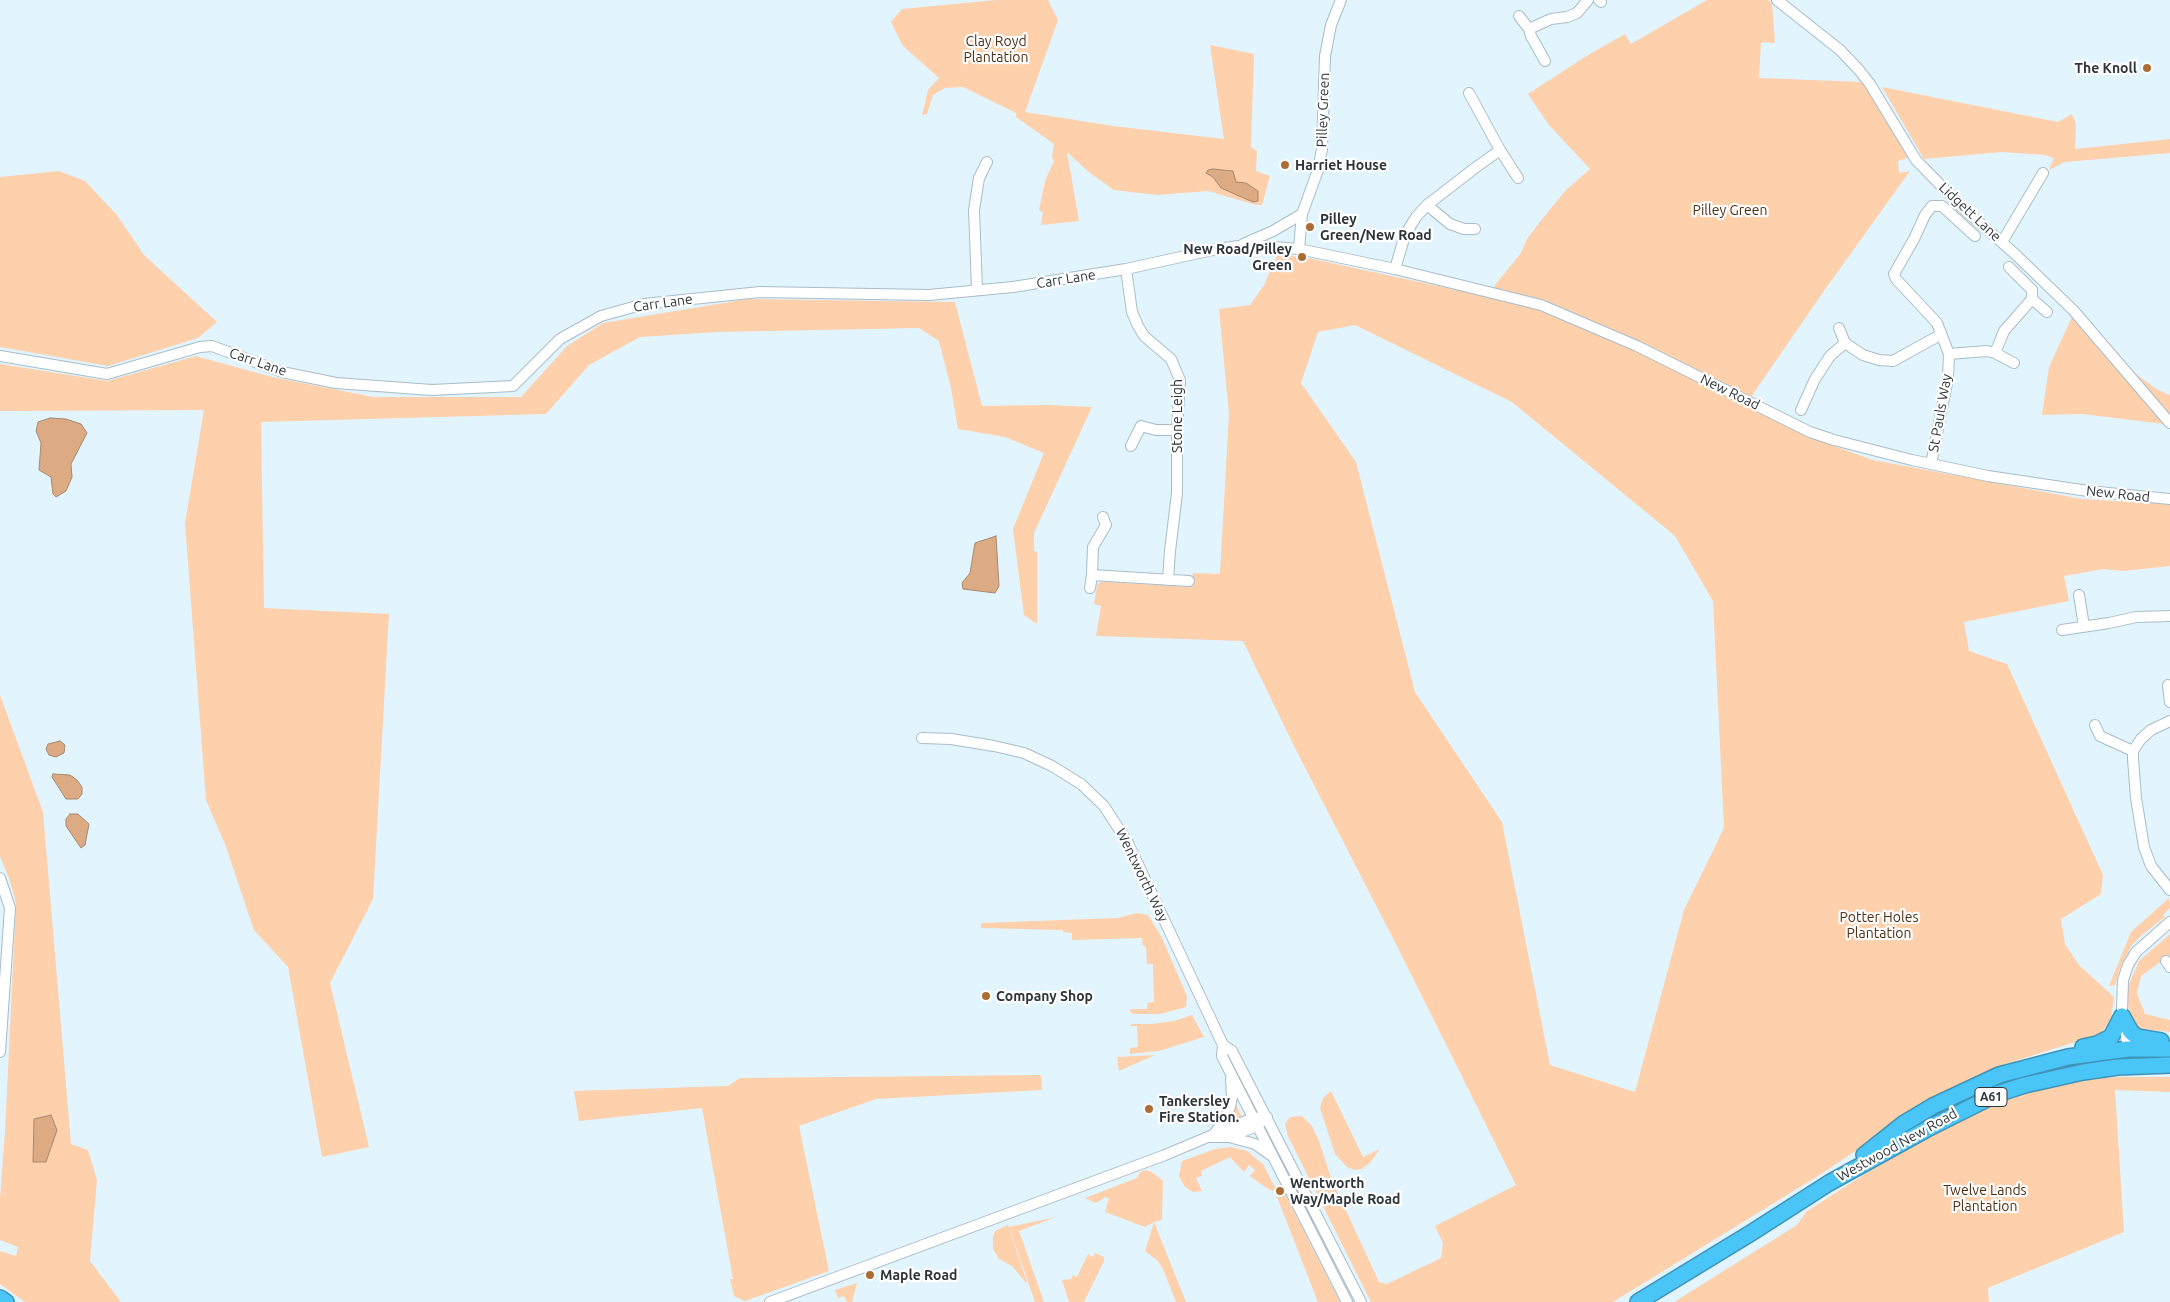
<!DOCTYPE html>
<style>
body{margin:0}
canvas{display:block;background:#e2f4fe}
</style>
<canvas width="2170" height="1302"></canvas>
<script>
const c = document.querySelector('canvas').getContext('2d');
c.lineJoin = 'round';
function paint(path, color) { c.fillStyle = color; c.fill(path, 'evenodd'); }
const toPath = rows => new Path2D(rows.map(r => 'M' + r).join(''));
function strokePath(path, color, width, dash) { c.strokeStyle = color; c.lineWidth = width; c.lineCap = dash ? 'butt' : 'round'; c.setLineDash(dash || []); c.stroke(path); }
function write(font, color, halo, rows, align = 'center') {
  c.font = font + ' Ubuntu,sans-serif'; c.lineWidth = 4.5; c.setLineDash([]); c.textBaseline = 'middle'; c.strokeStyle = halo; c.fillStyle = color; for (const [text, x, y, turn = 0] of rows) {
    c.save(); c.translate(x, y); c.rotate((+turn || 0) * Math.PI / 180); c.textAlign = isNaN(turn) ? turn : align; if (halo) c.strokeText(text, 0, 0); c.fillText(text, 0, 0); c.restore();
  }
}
const green = toPath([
 [996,0,1048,0,1058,20,1025,112,1113,126,1224,139,1210,45,1254,54,1251,147,1257,151,1256,171,1270,176,1262,205,1256,205,1208,191,1157,195,1114,190,1090,173,1067,152,1079,221,1041,225,1043,212,1039,210,1045,181,1054,161,1052,157,1054,144,1016,117,1016,113,963,87,945,88,933,95,927,114,922,115,928,90,939,78,903,46,891,22,902,9],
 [1707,0,1768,0,1772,3,1775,43,1761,42,1759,78,1862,82,1909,157,1898,161,1899,173,1910,171,1826,288,1753,394,1749,406,1808,437,1873,460,2082,499,2170,504,2170,566,2124,571,2103,569,2064,576,2069,601,1964,622,1969,651,2007,664,2103,875,2101,894,2061,919,2065,944,2079,965,2114,997,2111,1018,2101,1034,2002,1065,1909,1115,1821,1174,1613,1302,1371,1302,1288,1136,1285,1124,1290,1117,1302,1116,1312,1126,1319,1141,1331,1178,1379,1282,1387,1284,1441,1258,1443,1243,1435,1226,1516,1185,1396,944,1296,750,1243,641,1096,636,1101,606,1094,604,1097,585,1101,582,1108,582,1191,587,1193,573,1220,574,1229,414,1219,309,1250,305,1264,285,1278,254,1308,258,1489,297,1495,285,1521,253,1527,239,1543,218,1566,190,1590,169,1548,124,1528,94,1588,55,1625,34,1631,44],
 [1355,325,1512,402,1675,536,1713,601,1724,828,1684,910,1635,1092,1550,1065,1502,822,1415,692,1356,462,1301,383,1318,332],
 [1882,87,2058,122,2072,114,2076,124,2075,149,2170,139,2170,153,2065,162,2049,170,2054,158,2045,155,2001,152,1924,159],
 [59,171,85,181,117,215,144,255,217,322,198,338,108,366,0,347,0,177],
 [748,299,955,302,982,406,1047,405,1092,407,1034,533,1034,551,1037,552,1037,624,1024,615,1013,529,1044,453,1005,437,958,429,951,388,939,341,919,328,718,332,640,337,589,365,546,414,261,422,264,608,389,614,373,899,330,983,369,1147,322,1157,288,967,254,930,225,844,206,800,185,523,204,410,0,411,0,364,107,381,196,356,272,377,373,397,521,397,567,346,603,323],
 [2072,317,2127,367,2156,389,2170,395,2170,416,2164,424,2082,414,2042,415,2049,367],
 [0,695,43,812,71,1144,88,1150,97,1180,90,1261,121,1302,25,1302,0,1284,0,1251,16,1256,18,1247,0,1240,0,1198,5,1133,16,903,9,878,0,856],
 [2169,898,2170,908,2163,915,2165,917,2143,934,2131,946,2120,968,2115,985,2109,986,2131,932],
 [1137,913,1148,915,1162,938,1187,996,1186,1007,1160,1014,1133,1014,1130,1011,1130,1009,1147,1009,1148,1003,1154,1002,1153,964,1147,964,1146,947,1143,946,1142,938,1072,940,1072,933,1063,932,1063,930,981,928,981,923,1118,918],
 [2170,934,2170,955,2141,976,2137,993,2145,1014,2170,1020,2170,1032,2137,1028,2131,1020,2128,1005,2128,987,2139,961],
 [1192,1015,1204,1037,1159,1051,1130,1054,1130,1048,1138,1047,1137,1026,1131,1026,1131,1024,1151,1024,1174,1021],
 [1155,1055,1119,1071,1117,1057],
 [2116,1057,2108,1063,1949,1110,1946,1109,1987,1087,2012,1078,2062,1064],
 [1041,1075,1042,1090,876,1099,799,1126,829,1271,745,1301,734,1296,730,1279,733,1279,702,1108,579,1121,574,1091,728,1086,740,1078],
 [2114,1077,2170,1077,2170,1092,2115,1090,2124,1232,1988,1288,1989,1302,1674,1302,1797,1225,1806,1212,1941,1125,2050,1082],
 [1331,1091,1363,1157,1380,1149,1370,1163,1361,1169,1355,1170,1347,1167,1335,1154,1320,1108,1323,1098],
 [1235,1103,1242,1117,1226,1124],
 [1270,1133,1357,1302,1354,1302,1268,1134],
 [1231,1147,1247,1151,1263,1164,1276,1189,1273,1191,1265,1187,1250,1176,1255,1170,1249,1165,1244,1172,1230,1157,1201,1171,1202,1176,1196,1178,1202,1191,1193,1192,1185,1187,1179,1176,1182,1161,1215,1149],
 [1145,1170,1152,1172,1163,1181,1162,1220,1154,1222,1186,1302,1176,1302,1163,1269,1158,1261,1145,1251,1154,1222,1145,1227,1105,1212,1109,1199,1106,1197,1096,1203,1085,1198,1137,1178,1140,1172],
 [1275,1192,1284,1192,1340,1302,1318,1302],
 [1056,1217,1019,1231,1044,1302,1035,1302,1009,1227],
 [1008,1225,1027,1282,1026,1283,1012,1266,999,1259,993,1249,993,1237,995,1231],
 [1095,1253,1104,1257,1104,1261,1084,1302,1069,1302,1062,1280,1071,1279,1073,1275,1077,1277,1088,1254,1093,1257],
 [857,1283,852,1302,847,1302,844,1296,838,1298,835,1290]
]);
const water = toPath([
 [1213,169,1233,171,1236,182,1246,183,1258,191,1258,201,1253,202,1221,188,1213,177,1206,173,1208,170,1213,169],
 [50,418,66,419,81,424,87,433,71,464,72,477,66,491,56,497,53,494,51,477,39,470,41,443,36,431,38,422,50,418],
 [996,536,999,586,995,593,963,589,962,583,970,573,975,543,996,536],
 [60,741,65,745,64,753,56,757,49,755,46,749,48,744,60,741],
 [53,774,70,775,77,780,82,787,82,794,78,799,66,799,52,777,53,774],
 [70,814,78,814,89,824,85,845,81,848,66,826,66,819,70,814],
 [51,1115,57,1130,46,1162,33,1162,34,1119,51,1115]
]);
const minor = toPath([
 [1599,0,1601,2],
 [1777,0,1840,50,1859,70,1870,84,1916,160,1964,209,2015,254,2073,310,2170,423],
 [1519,16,1529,29],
 [1545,61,1531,36,1529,29,1551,19,1567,17,1577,13,1588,0],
 [1469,93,1500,150],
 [1427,205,1450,224,1464,229,1475,229],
 [2002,242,2043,173],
 [1243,244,1273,231,1302,214],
 [1299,249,1302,214,1318,170,1322,149,1325,56,1331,25,1341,0],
 [2009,267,2032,290,2032,299],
 [1126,269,1132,312,1138,326,1144,336,1171,359,1180,380,1177,430,1177,493,1170,551,1168,580],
 [1395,269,1405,235,1416,217,1427,205,1475,168,1500,150,1518,178],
 [977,290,974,210,979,178,987,162],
 [1839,328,1845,343,1863,355,1879,360,1893,361,1940,335],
 [1995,353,2004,331,2032,299,2047,312],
 [1949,354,1987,351,1995,353,2014,363],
 [0,356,107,374,200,347,212,346,282,372,336,383,432,390,513,386,560,339,601,316,644,304,760,292,929,295,1013,287,1126,269,1217,249,1239,246,1262,246,1299,249,1395,269,1541,305,1637,346,1810,432,1834,440,1912,460,1988,476,2088,491,2170,499],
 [1801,410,1815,379,1830,356,1845,343],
 [1131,446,1141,426,1156,430,1177,430],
 [1931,464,1948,378,1949,354,1937,323,1896,279,1894,274,1914,239,1925,215,1932,206,1942,206,1975,236],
 [1092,575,1093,547,1106,525,1103,517],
 [1090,588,1092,575,1189,581],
 [2079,595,2084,626],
 [2062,630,2109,623,2136,617,2170,616],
 [2168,685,2170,702],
 [2170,721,2151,730,2141,739,2133,751,2133,759,2136,798,2144,847,2151,866,2170,890],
 [2095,725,2100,736,2133,751],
 [922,738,951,739,994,746,1024,753,1052,766,1081,784,1104,806,1128,843,1223,1045,1222,1056,1231,1074,1347,1302],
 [0,878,10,908,0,1052],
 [2166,961,2170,967],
 [1223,1045,1232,1051,1361,1302],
 [2128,1049,2122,1011,2123,980,2128,965,2136,952,2170,922],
 [1215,1133,1226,1117,1230,1107,1232,1097,1231,1079],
 [1211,1137,1229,1137,1257,1126,1261,1122],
 [1229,1137,1255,1144,1272,1156],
 [770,1302,1165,1155,1253,1118,1267,1117]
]);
const highway = toPath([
 [2122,1016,2131,1032,2137,1037,2161,1041],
 [2083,1047,2097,1044,2111,1037,2122,1016],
 [1864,1155,1903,1124,1933,1106,1999,1075,2068,1057,2128,1049,2170,1049],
 [0,1298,6,1302],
 [1638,1302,1751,1233,1829,1183,1927,1129,1997,1094,2025,1085,2083,1072,2118,1067,2170,1065]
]);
const markers = [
 [2147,68,5,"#ac6c34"],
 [1285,165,5,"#ac6c34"],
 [1310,227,5,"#ac6c34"],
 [1302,257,5,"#ac6c34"],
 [986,996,5,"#ac6c34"],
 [1149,1109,5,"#ac6c34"],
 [1280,1191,5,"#ac6c34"],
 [870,1275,5,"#ac6c34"]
];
const shields = [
 [1991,1097,32]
];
const shieldNames = [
 ["A61",1991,1097]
];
const parkNames = [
 ["Clay Royd",996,41],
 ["Plantation",996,57],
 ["Pilley Green",1730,210],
 ["Potter Holes",1879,917],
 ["Plantation",1879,933],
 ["Twelve Lands",1985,1190],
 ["Plantation",1985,1206]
];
const poiNames = [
 ["The Knoll",2137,68,"right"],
 ["Harriet House",1295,165],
 ["Pilley",1320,219],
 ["Green/New Road",1320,235],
 ["New Road/Pilley",1292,249,"right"],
 ["Green",1292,265,"right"],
 ["Company Shop",996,996],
 ["Tankersley",1159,1101],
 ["Fire Station.",1159,1117],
 ["Wentworth",1290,1183],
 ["Way/Maple Road",1290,1199],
 ["Maple Road",880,1275]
];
const streetNames = [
 ["Pilley Green",1323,110,-88],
 ["Lidgett Lane",1970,212,43],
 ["Carr Lane",1066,279,-9],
 ["Carr Lane",663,303,-8],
 ["Carr Lane",258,362,19],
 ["New Road",1730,392,26],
 ["St Pauls Way",1940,413,-80],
 ["Stone Leigh",1177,416,-90],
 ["New Road",2118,494,6],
 ["Wentworth Way",1142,875,64],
 ["Westwood New Road",1897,1145,-29]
];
paint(green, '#fed0ab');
paint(water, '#dcab84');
strokePath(water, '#a8886e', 1);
strokePath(minor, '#a8bdc9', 12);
strokePath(highway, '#4093b6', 18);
strokePath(minor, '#fff', 10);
strokePath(highway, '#4ac5f8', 15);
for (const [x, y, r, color] of markers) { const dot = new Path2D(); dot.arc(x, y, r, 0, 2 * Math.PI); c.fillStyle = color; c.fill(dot); strokePath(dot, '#fff', 2); }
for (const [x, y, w] of shields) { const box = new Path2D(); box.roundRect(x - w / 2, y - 9.5, w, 19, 4); c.fillStyle = '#fff'; c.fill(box); strokePath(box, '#2d353a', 1); }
write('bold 12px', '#2d353a', null, shieldNames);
write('14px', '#502f11', '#fff', parkNames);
write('bold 14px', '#2d353a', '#fff', poiNames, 'left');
write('14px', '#2d353a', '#fff', streetNames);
</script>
